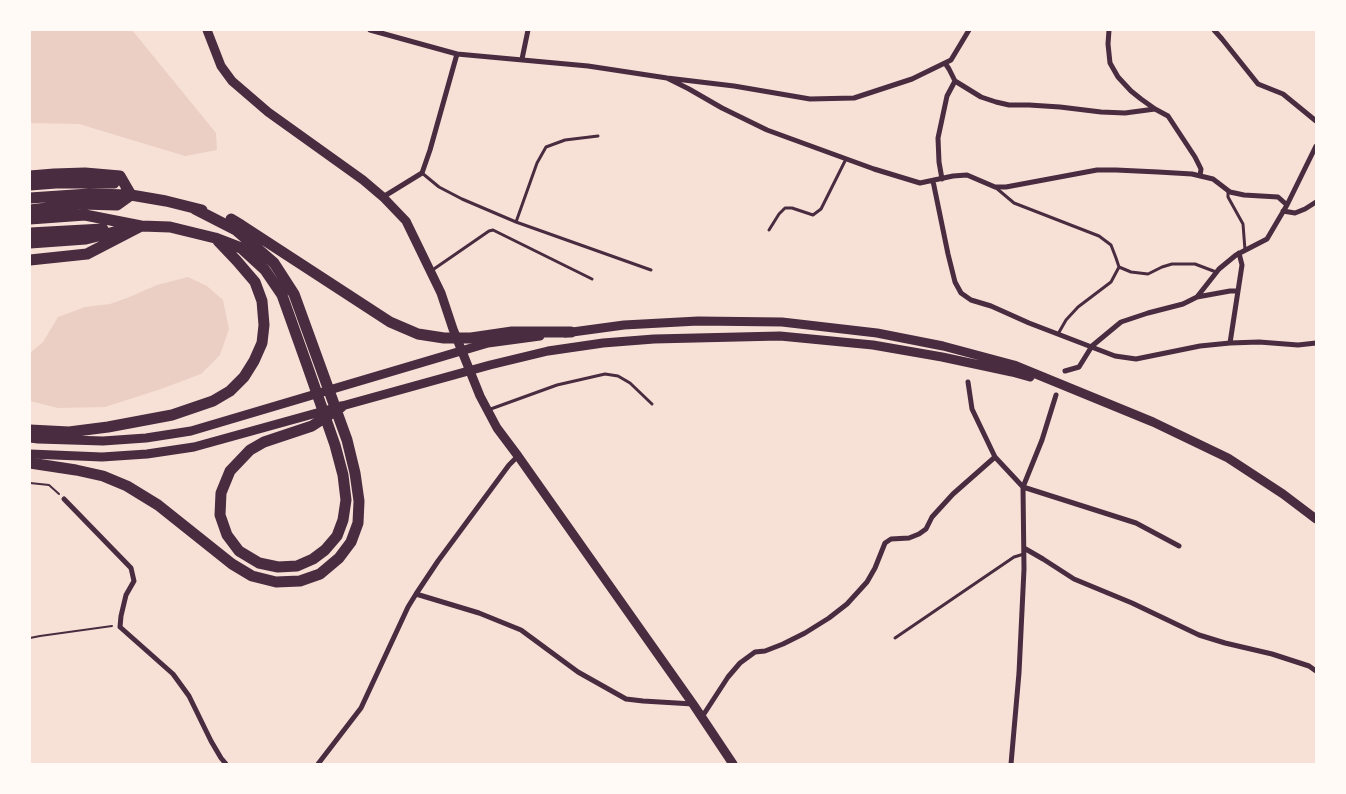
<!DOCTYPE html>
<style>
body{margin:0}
#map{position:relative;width:1346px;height:794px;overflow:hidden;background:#f7e1d7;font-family:"Sofia Sans Condensed",sans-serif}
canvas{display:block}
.frame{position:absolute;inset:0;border:31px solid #fffaf5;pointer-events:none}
</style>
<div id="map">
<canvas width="1346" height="794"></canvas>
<div class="frame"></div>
</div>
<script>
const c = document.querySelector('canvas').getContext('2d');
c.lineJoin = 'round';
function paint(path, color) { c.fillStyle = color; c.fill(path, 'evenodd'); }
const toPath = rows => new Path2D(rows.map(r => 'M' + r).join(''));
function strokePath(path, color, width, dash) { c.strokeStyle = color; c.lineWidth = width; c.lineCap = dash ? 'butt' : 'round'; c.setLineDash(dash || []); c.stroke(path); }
const green = toPath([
 [30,30,132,30,216,133,217,150,185,156,79,124,30,123],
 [188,277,207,286,223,300,229,329,220,355,201,374,161,389,105,407,58,408,30,401,30,353,43,342,58,317,85,307,110,304,127,298,157,285]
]);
const path = toPath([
 [30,483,49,485,59,494],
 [30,638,40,636,112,626]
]);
const service = toPath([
 [422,173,439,187,462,199,516,222,651,270],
 [995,187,1014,203,1099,236,1111,245,1116,258,1119,267,1111,282,1078,307,1066,320,1058,334],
 [1228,192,1228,197,1243,224,1245,250],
 [516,222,537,163,546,147,565,140,598,136],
 [769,230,779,214,785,208,792,208,813,215,821,209,846,159],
 [1119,267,1131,272,1148,274,1162,267,1172,264,1195,264,1216,272],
 [431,271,489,231,493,230,592,279],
 [488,410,557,385,605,374,618,376,630,383,652,404],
 [895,638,1014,557,1024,554]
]);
const minor = toPath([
 [370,30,457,54,588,66,667,78,734,86,810,99,854,98,912,79,951,60,969,30],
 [1109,30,1108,44,1110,63,1118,77,1131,91,1141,99,1155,109,1168,116,1195,157,1201,169,1200,176],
 [1214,30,1222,39,1258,84,1283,94,1316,121],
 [522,59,528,30],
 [945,63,949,69,955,81,981,97,996,102,1009,105,1029,105,1060,107,1101,112,1125,113,1155,109],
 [667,78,689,89,722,108,767,130,874,169,920,183,953,176,967,175,995,187,1006,187,1097,170,1116,170,1158,172,1192,174,1213,179,1230,192,1244,195,1278,197,1287,205],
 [942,179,939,162,938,138,947,96,955,81],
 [933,181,948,254,955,282,961,293,971,300,991,306,1029,323,1115,356,1136,359,1200,346,1230,343,1259,342,1298,345,1316,343],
 [383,197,422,173,430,150,457,54],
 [1283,211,1295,213,1305,209,1316,202],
 [1197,297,1230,291,1238,291],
 [1230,343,1242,265,1239,253],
 [1065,371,1079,367,1092,346,1121,322,1148,313,1183,304,1197,297,1219,269,1236,255,1267,239,1287,205,1316,146],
 [968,382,972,409,995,457,1023,487,1136,523,1179,546],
 [64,499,131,568,134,581,126,595,121,616,120,627,173,674,189,696,211,741,221,758,226,764],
 [1024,548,1043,559,1074,579,1132,603,1199,635,1225,643,1272,654,1309,666,1316,671],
 [416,594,479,613,521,630,578,672,626,699,643,701,693,704],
 [702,717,728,677,740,663,755,652,765,651,783,644,805,633,829,618,847,604,867,582,875,568,885,543,891,539,909,538,919,534,926,529,932,517,953,494,995,457],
 [318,764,361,708,408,607,416,594,438,561,509,465,518,456],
 [1011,764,1019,673,1024,569,1023,487,1042,440,1056,395]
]);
const secondary = toPath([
 [207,30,221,66,232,81,268,112,363,180,383,197,406,221,441,293,453,329,480,396,497,428,518,456,693,704,733,764]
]);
const primary = toPath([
 [565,333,624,325,698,321,782,322,877,333,943,346,1014,365,1153,422,1228,458,1283,494,1316,519],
 [30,438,38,439,103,441,146,438,191,431,488,343,540,336],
 [30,454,102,457,147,454,194,447,490,365,548,351,603,343,654,339,780,336,873,345,942,357,1012,372,1030,377]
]);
const motorway = toPath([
 [30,176,54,174,85,173,120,176,131,195],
 [30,185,56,183,114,183],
 [30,198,89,194,131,195,166,201,202,210],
 [30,210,81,204,117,205,131,195],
 [30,219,85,215,141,226,170,227,215,238,241,248,265,270,282,295,307,365,335,445,343,475,346,500,343,520,337,536,325,550,313,559,297,566,278,567,259,563,239,551,227,535,220,515,221,493,230,471,250,450,264,442,312,426,341,407],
 [231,219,241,225,390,322,418,334,444,338,471,338,512,332,571,332],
 [30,233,103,229],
 [30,243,86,239,122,230],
 [30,260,87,254,141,226],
 [30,430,69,432,108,427,172,415,213,401,230,391,244,377,254,361,262,343,264,325,262,301,255,282,237,261,218,241],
 [30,463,76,470,103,476,127,486,158,505,232,564,252,576,276,582,300,581,320,574,339,558,351,542,358,523,359,501,355,473,347,440,294,294,274,263,236,230,195,209]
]);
paint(green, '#ebcfc5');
strokePath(path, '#4a2c40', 2);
strokePath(service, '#4a2c40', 3);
strokePath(minor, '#4a2c40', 5);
strokePath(secondary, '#4a2c40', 9);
strokePath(primary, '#4a2c40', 9);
strokePath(motorway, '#4a2c40', 11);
</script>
